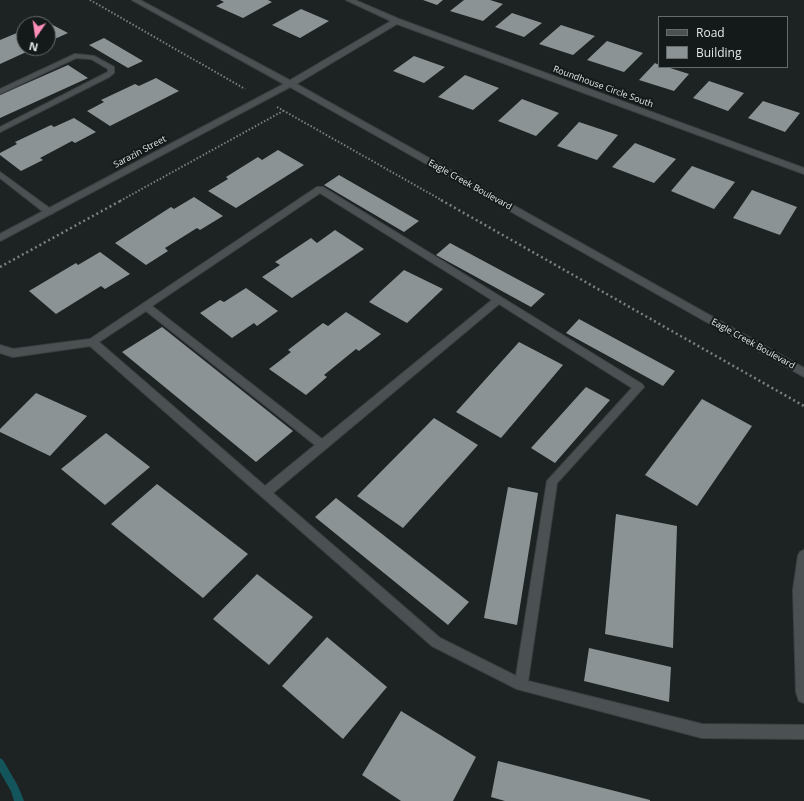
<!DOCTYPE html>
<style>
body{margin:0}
#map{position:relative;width:804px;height:801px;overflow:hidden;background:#1d2323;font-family:"Open Sans",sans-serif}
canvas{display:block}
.legend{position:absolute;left:658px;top:16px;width:130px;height:52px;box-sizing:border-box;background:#14191a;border:1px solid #666b6c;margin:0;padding:5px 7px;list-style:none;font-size:12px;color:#e2e6e6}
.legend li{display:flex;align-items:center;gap:8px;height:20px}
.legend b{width:20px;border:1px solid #666b6c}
.north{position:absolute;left:16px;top:16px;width:40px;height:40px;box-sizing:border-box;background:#14191a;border:1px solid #666b6c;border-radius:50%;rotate:193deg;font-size:11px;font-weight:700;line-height:16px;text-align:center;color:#e2e6e6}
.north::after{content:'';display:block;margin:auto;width:14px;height:18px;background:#ff8eba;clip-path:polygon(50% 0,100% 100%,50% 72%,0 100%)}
</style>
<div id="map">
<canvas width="804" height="801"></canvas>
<ul class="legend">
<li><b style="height:5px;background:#4b5152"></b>Road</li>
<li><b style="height:11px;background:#8c9394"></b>Building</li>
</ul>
<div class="north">N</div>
</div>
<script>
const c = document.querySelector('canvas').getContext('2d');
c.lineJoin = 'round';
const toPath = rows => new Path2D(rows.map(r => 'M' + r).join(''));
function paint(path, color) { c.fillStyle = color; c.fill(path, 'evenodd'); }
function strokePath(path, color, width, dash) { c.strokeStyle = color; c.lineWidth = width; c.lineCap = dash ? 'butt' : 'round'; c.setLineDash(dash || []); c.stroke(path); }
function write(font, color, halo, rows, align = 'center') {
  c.font = font + ' "Open Sans",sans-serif'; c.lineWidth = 4; c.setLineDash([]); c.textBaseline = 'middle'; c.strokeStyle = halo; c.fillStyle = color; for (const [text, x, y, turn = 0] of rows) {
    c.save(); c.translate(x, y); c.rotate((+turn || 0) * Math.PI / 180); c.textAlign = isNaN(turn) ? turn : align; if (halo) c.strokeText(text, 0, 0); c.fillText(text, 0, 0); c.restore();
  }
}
const stream = toPath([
 [0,758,3,760,18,786,24,801,14,801,11,791,0,772,0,758]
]);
const building = toPath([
 [220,0,268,0,272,2,243,18,216,6,224,2],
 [423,0,443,0,437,5],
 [464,0,490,0,503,4,483,21,450,11],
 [301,9,329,21,300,38,272,25],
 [512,13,542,23,524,37,495,27],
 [48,23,49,23,68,33,48,42],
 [561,25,595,36,573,55,539,44],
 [24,30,24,48,35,48,0,64,0,40],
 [104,38,143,61,128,68,89,45],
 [607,41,643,53,624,72,587,60],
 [414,56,445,67,424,83,393,71],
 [655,63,659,65,659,67,667,67,689,74,674,91,639,80],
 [68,65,88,78,0,118,0,95],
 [465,75,499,88,473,110,438,97],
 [156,78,179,91,110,126,87,111,104,102,101,100,135,84,139,86],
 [709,81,744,93,728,111,693,98],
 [522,99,559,113,536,136,498,121],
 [763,101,800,113,785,132,748,118],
 [74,118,96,132,75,143,72,141,40,158,43,160,21,171,0,155,0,153,17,144,15,142,51,125,54,127],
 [579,122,618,135,597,160,557,146],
 [635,143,676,159,654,183,612,167],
 [278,150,304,165,236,208,208,191,228,179,226,177,258,157,262,160],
 [692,166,735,182,714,209,671,191],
 [339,175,419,221,404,232,324,185],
 [752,190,797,207,780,235,733,218],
 [194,197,223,216,200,230,197,228,165,248,168,251,146,265,115,243,171,207,174,209],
 [335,230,364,249,292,298,262,277,280,265,275,262,311,238,317,243],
 [450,243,545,294,531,307,436,255],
 [100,252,130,274,105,289,101,286,56,314,29,291,76,263,78,265],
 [404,270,443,289,407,323,369,302],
 [246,288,278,311,257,326,254,323,232,338,200,313,220,300,224,302],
 [346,312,381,334,359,351,356,349,324,375,327,377,306,395,269,369,291,352,288,350,323,323,328,326],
 [579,319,675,371,663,386,566,333],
 [162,327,293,431,256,462,122,352],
 [519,342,563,365,501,438,456,412],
 [586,387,610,400,555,463,531,448],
 [36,393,87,416,50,456,0,432,0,429],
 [702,399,752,426,697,506,645,475],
 [434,418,478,445,403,528,357,496],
 [106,433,150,467,105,505,61,469],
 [157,484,248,554,203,598,111,524],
 [508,487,538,493,517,625,484,618],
 [336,498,469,602,448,625,315,517],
 [616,514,677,526,673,648,605,634],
 [257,574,313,617,269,665,213,619],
 [327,637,387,687,343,739,282,686],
 [589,648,671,667,669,702,584,681],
 [401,711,476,757,453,801,401,801,362,775],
 [498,761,650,800,650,801,505,801,491,797]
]);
const pathFar1 = toPath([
 [90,0,245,89],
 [277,107,443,201],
 [120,201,283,111]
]);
const path = toPath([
 [441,200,804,406],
 [0,267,122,200]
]);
const service = toPath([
 [75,54,94,56,114,67,114,73,109,77,0,132,0,127,108,72,108,69,91,59,76,58,0,94,0,89,75,54],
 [0,172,52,210,53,212,52,214,46,214,0,178,0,172],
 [317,187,323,187,642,384,644,387,557,483,528,681,702,724,804,725,804,739,702,738,517,689,432,646,90,346,13,357,0,353,0,345,13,349,90,339,317,187],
 [320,193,492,300,322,439,152,306,320,193],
 [499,304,632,388,547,481,516,676,440,638,273,493,499,304],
 [146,311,315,445,265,486,99,342,146,311]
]);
const minor = toPath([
 [346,0,355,0,399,19,804,168,804,174,397,24,293,86,287,86,287,82,391,21,346,0],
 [804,550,804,703,799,701,796,692,793,590,798,556,800,552,804,550]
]);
const tertiary = toPath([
 [132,0,140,0,293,82,804,368,804,377,290,87,0,241,0,234,284,84,132,0]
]);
const farStreetnames = [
 ["Roundhouse Circle South",603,87,20],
 ["Sarazin Street",140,152,-28],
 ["Eagle Creek Boulevard",470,185,29],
 ["Eagle Creek Boulevard",753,344,29]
];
paint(stream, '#14555c');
paint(building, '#8c9394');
strokePath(service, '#3c4041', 2);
strokePath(minor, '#3c4041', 2);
strokePath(tertiary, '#3c4041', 2);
strokePath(pathFar1, '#7b8080', 2, [1.5, 2]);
strokePath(path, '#7b8080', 2.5, [2, 3]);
paint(service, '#4b5152');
paint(minor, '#4b5152');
paint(tertiary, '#4b5152');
write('9px', '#e2e6e6', '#14191a', farStreetnames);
</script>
